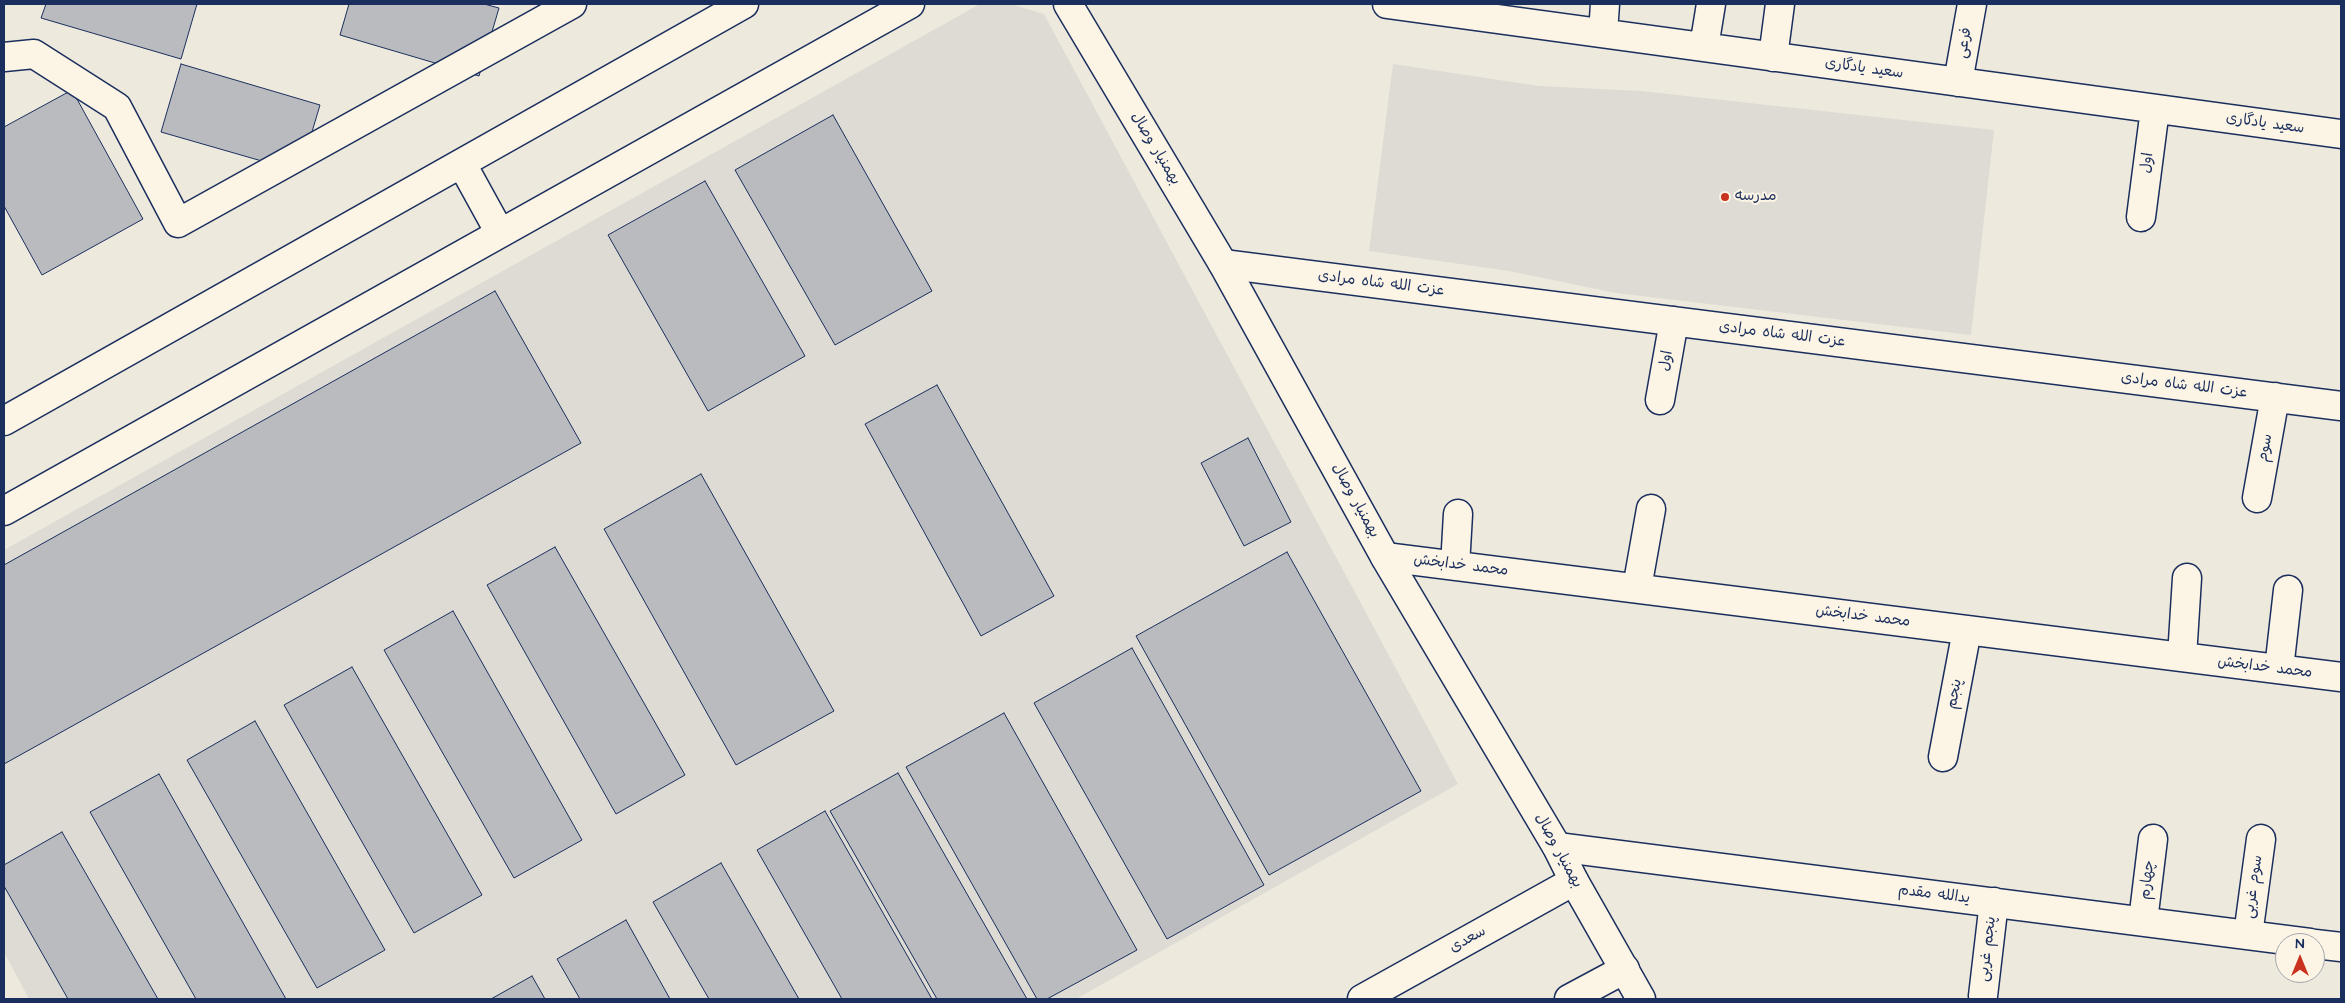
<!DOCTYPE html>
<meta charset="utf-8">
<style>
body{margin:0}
#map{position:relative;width:2345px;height:1003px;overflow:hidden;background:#eee9dd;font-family:"Architects Daughter",sans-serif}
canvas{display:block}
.frame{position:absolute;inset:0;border:5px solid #1b2f5e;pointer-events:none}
.north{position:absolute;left:2275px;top:933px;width:50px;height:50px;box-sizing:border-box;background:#fcf5e5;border:1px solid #a2a6af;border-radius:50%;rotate:0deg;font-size:14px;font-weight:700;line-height:20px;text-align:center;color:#1b2f5e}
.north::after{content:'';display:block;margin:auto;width:18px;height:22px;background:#c8321e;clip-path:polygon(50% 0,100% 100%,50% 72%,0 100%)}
</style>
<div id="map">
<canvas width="2345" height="1003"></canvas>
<div class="frame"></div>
<div class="north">N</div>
</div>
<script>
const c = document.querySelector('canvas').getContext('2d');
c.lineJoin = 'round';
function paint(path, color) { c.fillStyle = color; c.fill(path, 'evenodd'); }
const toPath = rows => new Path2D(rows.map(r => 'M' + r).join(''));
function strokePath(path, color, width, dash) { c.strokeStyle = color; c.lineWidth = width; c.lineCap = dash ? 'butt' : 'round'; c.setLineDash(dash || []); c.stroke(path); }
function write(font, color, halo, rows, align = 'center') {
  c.font = font + ' "Architects Daughter","Playpen Sans Arabic",sans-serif'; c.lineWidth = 4; c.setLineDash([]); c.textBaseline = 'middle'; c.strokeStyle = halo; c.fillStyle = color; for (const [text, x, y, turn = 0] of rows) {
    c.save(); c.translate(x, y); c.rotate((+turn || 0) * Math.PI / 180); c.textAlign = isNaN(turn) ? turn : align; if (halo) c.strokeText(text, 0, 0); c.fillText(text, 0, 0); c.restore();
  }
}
const built = toPath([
 [980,4,1010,4,1044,14,1458,784,1076,999,29,999,4,952,4,550],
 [1393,64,1539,86,1641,91,1994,130,1971,335,1616,293,1509,271,1369,251]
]);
const building = toPath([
 [46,4,197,4,181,59,41,18,46,4],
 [349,4,484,4,499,8,479,76,340,35,349,4],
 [181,64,320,105,300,172,161,132,181,64],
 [72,90,143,219,42,275,4,206,4,127,72,90],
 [833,115,932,291,835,345,735,170,833,115],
 [705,181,805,356,708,411,608,235,705,181],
 [495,291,581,443,4,764,4,565,495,291],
 [937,385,1054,596,981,636,865,424,937,385],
 [1248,438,1291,522,1244,546,1201,463,1248,438],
 [701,474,834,711,736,765,604,529,701,474],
 [555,547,685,775,616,814,487,585,555,547],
 [1287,552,1421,791,1269,875,1136,636,1287,552],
 [453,611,582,840,514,878,384,650,453,611],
 [1132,648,1264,885,1167,939,1034,703,1132,648],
 [352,667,482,895,414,933,284,705,352,667],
 [1004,713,1137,950,1047,999,1037,999,906,767,1004,713],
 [255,721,385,950,317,988,187,760,255,721],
 [898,773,1027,999,937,999,830,811,898,773],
 [159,774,286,999,196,999,90,812,159,774],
 [825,811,932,999,842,999,757,850,825,811],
 [62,832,158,999,68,999,4,886,4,865,62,832],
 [721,863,799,999,709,999,653,902,721,863],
 [626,920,670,999,580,999,557,959,626,920],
 [532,976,545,999,491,999,532,976]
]);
const street = toPath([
 [1387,4,2341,134],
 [1603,33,1605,4],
 [1704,47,1711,4],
 [4,57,34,54,117,107,178,223,572,4],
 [1773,57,1780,4],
 [1958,82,1972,4],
 [2141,217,2155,109],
 [1223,264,2341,406],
 [1660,400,1674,321],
 [2257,498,2275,397],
 [1385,557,2341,677],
 [1455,566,1458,514],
 [1637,588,1651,509],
 [2182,657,2187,578],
 [2279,669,2288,590],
 [1943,757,1967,630],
 [1557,847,2310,943],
 [2143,921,2153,839],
 [2248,935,2261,839],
 [2315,944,2341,947],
 [1983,996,1994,902],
 [1362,999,1574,881],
 [1569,999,1625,969]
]);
const secondary = toPath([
 [1068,4,1223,264,1385,557,1557,847,1574,881,1641,999],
 [462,164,500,233],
 [4,421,744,4],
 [4,511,910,4]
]);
const markers = [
 [1725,197,5,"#c8321e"]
];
const streetNames = [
 ["فرعی",1965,43,-80],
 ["سعید یادگاری",1864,69,8],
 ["سعید یادگاری",2265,124,8],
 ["بهمنیار وصال",1155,149,59],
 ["اول",2148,163,-83],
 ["عزت الله شاه مرادی",1381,284,7],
 ["عزت الله شاه مرادی",1782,335,7],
 ["اول",1667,361,-80],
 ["عزت الله شاه مرادی",2184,386,7],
 ["سوم",2266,448,-80],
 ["بهمنیار وصال",1355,501,61],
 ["محمد خدابخش",1461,566,7],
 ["محمد خدابخش",1863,617,7],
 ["محمد خدابخش",2265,668,7],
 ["پنجم",1955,694,-79],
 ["بهمنیار وصال",1558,851,61],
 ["چهارم",2148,880,-83],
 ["سوم غربی",2254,887,-82],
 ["یدالله مقدم",1934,895,7],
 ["سعدی",1468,940,-29],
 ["پنجم غربی",1988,949,-83]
];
const poiNames = [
 ["مدرسه",1735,197]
];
paint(built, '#dedbd4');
paint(building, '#babbbe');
strokePath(building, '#1b2f5e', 1);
strokePath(street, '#1b2f5e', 31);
strokePath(secondary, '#1b2f5e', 31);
strokePath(street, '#fcf5e5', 28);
strokePath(secondary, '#fcf5e5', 28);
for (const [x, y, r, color] of markers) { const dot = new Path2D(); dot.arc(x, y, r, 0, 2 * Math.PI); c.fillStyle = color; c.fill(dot); strokePath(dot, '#fcf5e5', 2); }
write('15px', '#1b2f5e', '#fcf5e5', streetNames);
write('15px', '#1b2f5e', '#fcf5e5', poiNames, 'left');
</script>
